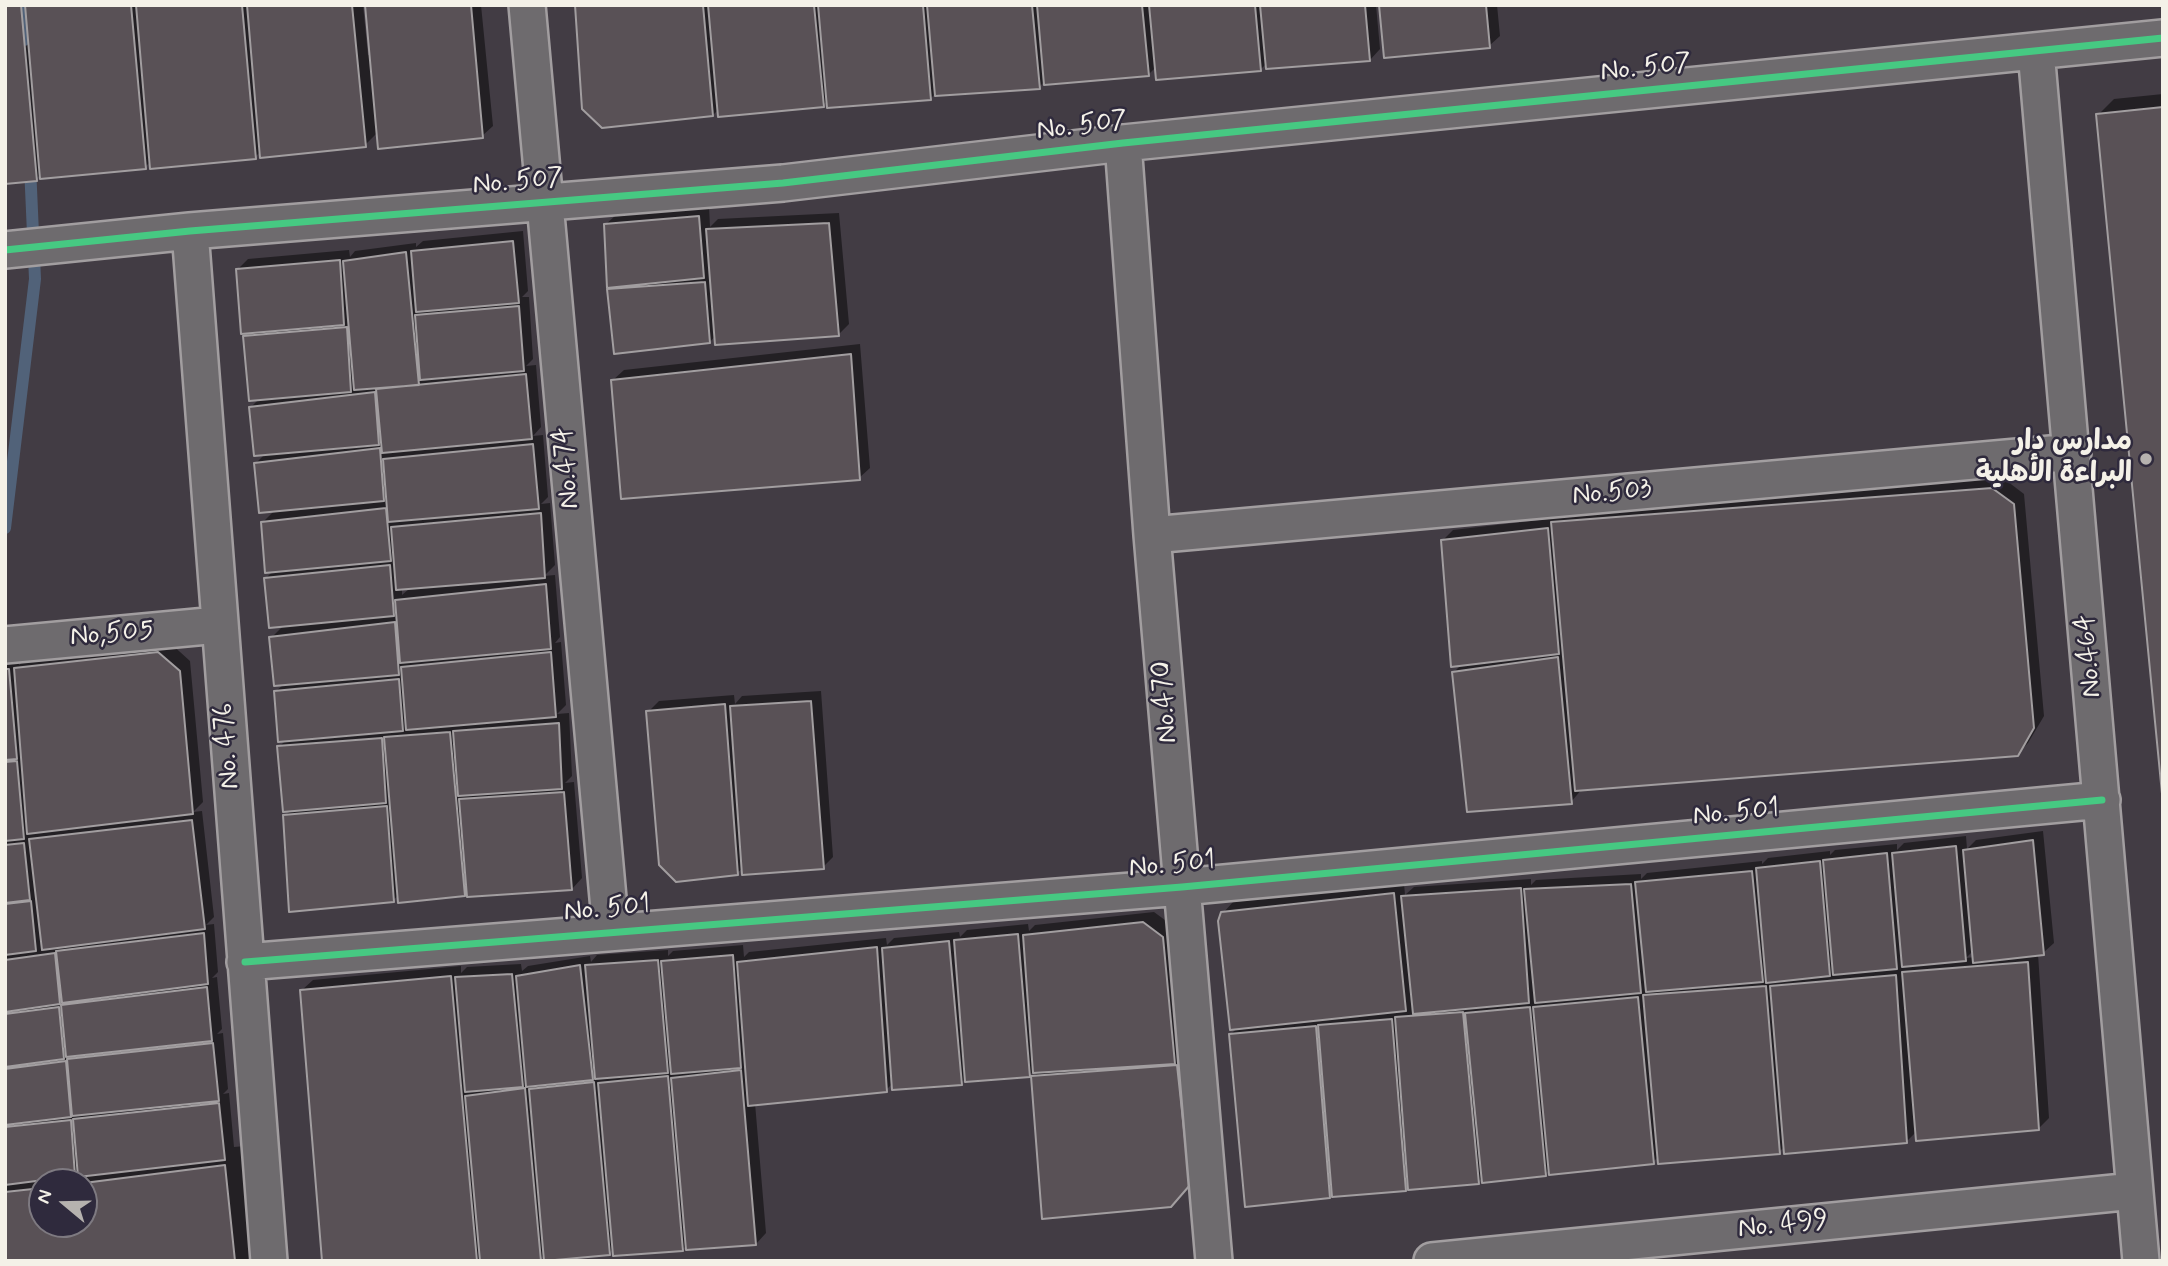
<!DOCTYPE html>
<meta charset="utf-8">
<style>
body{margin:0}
#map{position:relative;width:2168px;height:1266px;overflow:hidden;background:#423c44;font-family:Mynerve,sans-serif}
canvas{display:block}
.frame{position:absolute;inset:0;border:7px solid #f4f1e8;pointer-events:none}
.north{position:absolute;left:28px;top:1168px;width:70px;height:70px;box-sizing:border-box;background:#2f2a3d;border:2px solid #7e7a81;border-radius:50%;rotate:289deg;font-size:19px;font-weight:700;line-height:28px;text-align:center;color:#f4f1e8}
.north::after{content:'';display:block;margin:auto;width:24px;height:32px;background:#b6b2af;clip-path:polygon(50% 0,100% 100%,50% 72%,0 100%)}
</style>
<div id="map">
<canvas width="2168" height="1266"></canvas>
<div class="frame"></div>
<div class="north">N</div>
</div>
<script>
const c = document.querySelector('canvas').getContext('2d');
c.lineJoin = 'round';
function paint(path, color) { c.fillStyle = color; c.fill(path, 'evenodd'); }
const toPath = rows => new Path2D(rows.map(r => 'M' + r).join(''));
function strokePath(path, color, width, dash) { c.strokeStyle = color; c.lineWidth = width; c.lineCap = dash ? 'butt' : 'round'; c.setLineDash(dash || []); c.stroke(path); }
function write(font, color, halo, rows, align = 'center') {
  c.font = font + ' Mynerve,"Playpen Sans Arabic",sans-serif'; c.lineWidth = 5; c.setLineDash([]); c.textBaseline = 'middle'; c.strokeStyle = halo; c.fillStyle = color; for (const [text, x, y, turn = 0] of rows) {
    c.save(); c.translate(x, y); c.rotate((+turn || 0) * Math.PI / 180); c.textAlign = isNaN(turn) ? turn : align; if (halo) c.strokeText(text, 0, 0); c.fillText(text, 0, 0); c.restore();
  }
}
const shadow = toPath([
 [5,5,363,5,368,55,371,55,367,5,481,5,493,126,482,136,378,132,365,145,261,151,255,157,151,161,145,167,41,174,36,179],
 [577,5,1376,5,1380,49,1370,60,1267,63,1260,70,1156,67,1148,75,1045,81,1039,87,934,95,931,98,828,100,823,105,719,109,713,115],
 [1381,5,1497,5,1500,36,1489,46],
 [2163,94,2163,786,2098,115,2114,99],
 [709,206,710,227,718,219,839,213,849,324,839,334,716,335,710,342,609,290,613,285,605,225,616,215],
 [523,231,528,291,522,297,529,297,533,359,526,366,536,365,541,427,533,436,543,435,548,497,541,504,550,503,555,565,544,576,555,575,560,637,555,643,561,642,566,705,557,714,569,713,572,776,565,783,574,782,582,878,572,889,468,890,464,894,399,894,393,901,285,816,292,809,279,747,286,740,275,692,284,684,271,638,284,625,265,579,274,570,262,523,276,509,256,463,265,454,250,408,259,399,245,337,250,331,238,269,248,259,349,250,350,257,355,251,416,243,416,247,423,241],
 [402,588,410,588,402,595],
 [860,344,870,468,859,478,613,380,624,370],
 [2003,478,2024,494,2044,716,2028,743,2017,754,1582,789,1571,802,1454,672,1463,663,1442,541,1453,530,1557,518,1563,512],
 [169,642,190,661,203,802,193,812,202,811,214,917,206,925,214,924,218,972,212,978,217,977,222,1029,217,1034,223,1033,228,1089,223,1094,229,1093,234,1147,245,1146,254,1261,5,1261,5,661,19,659,19,665,26,659],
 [42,1182,84,1182,84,1224,42,1224],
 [821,691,833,857,823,867,743,868,737,873,648,712,659,701,734,695,735,704,742,696],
 [2043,831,2054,943,2043,953,2038,954,2049,1118,2039,1128,1917,1131,1906,1142,1785,1146,1779,1152,1659,1156,1653,1162,1550,1169,1545,1174,1483,1177,1478,1182,1409,1186,1405,1190,1333,1193,1329,1197,1231,1034,1238,1027,1223,913,1233,902,1404,883,1405,895,1414,887,1531,879,1531,885,1536,880,1641,874,1641,879,1647,873,1762,861,1762,864,1768,858,1830,851,1830,855,1835,850,1897,844,1897,850,1904,843,1966,836,1967,849,1976,840],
 [1974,950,1975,957,1966,958],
 [1154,912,1173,926,1200,1173,1182,1194,1033,1077,1039,1071,1033,1072,1029,1075,964,1080,961,1083,893,1083,886,1090,755,1103,766,1233,756,1244,688,1244,683,1249,614,1248,609,1253,545,1254,540,1259,323,1261,302,990,313,980,461,966,461,973,467,967,521,964,522,971,528,966,590,956,591,962,597,955,668,950,668,956,673,951,743,945,744,957,749,952,886,938,887,945,894,938,959,932,960,937,967,930,1028,924,1029,931,1035,925]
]);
const stream = toPath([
 [22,5,24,40],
 [5,528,35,279,30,166]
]);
const building = toPath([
 [5,5,21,5,37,181,5,184,5,5],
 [25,5,131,5,146,169,40,179,25,5],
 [136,5,242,5,256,159,150,169,136,5],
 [247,5,352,5,366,147,260,158,247,5],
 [365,5,471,5,483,138,378,149,365,5],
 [575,5,703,5,713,116,602,128,582,109,575,5],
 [708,5,814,5,824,107,718,117,708,5],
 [818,5,923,5,931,100,827,108,818,5],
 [927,5,1032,5,1040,89,935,96,927,5],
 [1037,5,1142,5,1149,76,1044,85,1037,5],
 [1149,5,1255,5,1261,71,1156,80,1149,5],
 [1260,5,1365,5,1370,61,1266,69,1260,5],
 [1379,5,1486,5,1490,48,1384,58,1379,5],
 [2163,107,2163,804,2096,114,2163,107],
 [699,216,704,278,607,288,604,224,699,216],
 [829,223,839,336,715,345,706,229,829,223],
 [513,241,519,303,416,312,411,251,513,241],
 [406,252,419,385,354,390,343,261,406,252],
 [340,260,344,325,241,334,236,269,340,260],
 [705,282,710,343,614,354,607,289,705,282],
 [519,306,524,371,420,380,415,315,519,306],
 [347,327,351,392,249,401,243,336,347,327],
 [851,354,860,480,621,499,611,380,851,354],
 [526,374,532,439,382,453,376,389,526,374],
 [375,392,379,445,254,456,249,407,375,392],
 [533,444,539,509,388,522,383,459,533,444],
 [380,448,384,501,259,513,254,463,380,448],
 [1992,488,2014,504,2034,728,2018,756,1575,791,1551,522,1992,488],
 [386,508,391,561,265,573,261,522,386,508],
 [541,513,545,578,396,590,391,527,541,513],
 [1548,528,1559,654,1451,667,1441,540,1548,528],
 [390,565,394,616,269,628,264,578,390,565],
 [546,584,551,649,400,663,395,600,546,584],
 [395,622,399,675,274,686,269,637,395,622],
 [158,652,180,671,193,814,27,834,14,668,158,652],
 [551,652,556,717,406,730,401,667,551,652],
 [1558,657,1572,804,1467,812,1452,672,1558,657],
 [5,669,9,669,17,759,5,760,5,669],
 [399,679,403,731,278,742,274,691,399,679],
 [811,701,824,869,742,875,730,706,811,701],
 [725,704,738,875,676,882,659,865,646,711,725,704],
 [559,723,562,789,458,796,453,731,559,723],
 [450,732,465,896,398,903,384,737,450,732],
 [382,738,386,803,283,812,277,746,382,738],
 [17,761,24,839,5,841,5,762,17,761],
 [564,792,572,890,467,897,459,799,564,792],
 [387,806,394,902,289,912,283,815,387,806],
 [192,820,205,929,42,950,29,839,192,820],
 [2033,840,2044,955,1973,963,1963,850,2033,840],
 [24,843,30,900,5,903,5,845,24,843],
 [1956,846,1966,961,1902,967,1892,853,1956,846],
 [1887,853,1897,969,1833,975,1823,860,1887,853],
 [1820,861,1830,976,1766,983,1756,868,1820,861],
 [1752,871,1763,982,1646,992,1635,882,1752,871],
 [1631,884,1641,993,1535,1003,1524,889,1631,884],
 [1521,888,1529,1003,1413,1014,1401,896,1521,888],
 [1394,893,1406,1011,1230,1030,1218,921,1221,912,1394,893],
 [31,901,36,951,5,955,5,904,31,901],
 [1143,922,1163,937,1175,1064,1033,1073,1023,935,1143,922],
 [204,933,208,984,62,1003,56,951,204,933],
 [1018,934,1030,1077,965,1082,954,940,1018,934],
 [949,941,962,1085,892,1090,882,948,949,941],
 [877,947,887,1092,748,1106,737,962,877,947],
 [55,953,60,1004,5,1012,5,960,55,953],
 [733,955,741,1068,671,1074,661,961,733,955],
 [658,960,668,1073,595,1079,585,965,658,960],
 [2028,962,2039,1130,1916,1141,1902,972,2028,962],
 [580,965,593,1080,526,1087,516,976,580,965],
 [512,974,523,1087,465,1092,455,977,512,974],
 [1896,975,1907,1143,1784,1154,1770,986,1896,975],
 [451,976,477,1261,322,1261,300,990,451,976],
 [1766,986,1780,1154,1658,1164,1643,995,1766,986],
 [207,987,212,1041,66,1057,61,1005,207,987],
 [1638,997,1654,1164,1549,1175,1533,1007,1638,997],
 [59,1007,64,1059,5,1067,5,1014,59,1007],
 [1530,1007,1546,1176,1482,1183,1465,1013,1530,1007],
 [1463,1012,1479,1184,1408,1190,1395,1017,1463,1012],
 [1392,1019,1406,1191,1332,1197,1318,1025,1392,1019],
 [1316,1026,1330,1198,1245,1207,1229,1034,1316,1026],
 [213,1043,219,1101,72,1116,67,1059,213,1043],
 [66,1061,71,1117,5,1125,5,1069,66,1061],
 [1177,1065,1190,1185,1171,1207,1042,1219,1031,1076,1177,1065],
 [741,1070,756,1245,686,1250,671,1078,741,1070],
 [668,1076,683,1251,613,1256,598,1083,668,1076],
 [594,1082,610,1255,544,1261,529,1089,594,1082],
 [525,1088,541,1261,480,1261,465,1096,525,1088],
 [219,1103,225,1160,78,1177,73,1119,219,1103],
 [71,1120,75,1176,5,1185,5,1127,71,1120],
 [225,1165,235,1261,5,1261,5,1192,42,1188,42,1224,84,1224,84,1183,225,1165]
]);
const street = toPath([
 [527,5,611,931],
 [2036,51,2141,1261],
 [1123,143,1152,535,1214,1261],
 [190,231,269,1261],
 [5,250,190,231,783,183,1123,143,2163,38],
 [1152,535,2073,452],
 [5,645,218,625],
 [245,962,1182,887,2102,800],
 [1432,1261,2134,1191]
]);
const cycleway = toPath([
 [5,250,190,231,783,183,1123,143,2163,38],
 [245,962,1182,887,2102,800]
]);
const markers = [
 [2146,459,7,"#b6b2af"]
];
const streetNames = [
 ["No. 507",1646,69,-6],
 ["No. 507",1082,127,-7],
 ["No. 507",518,183,-5],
 ["No.474",568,468,-95],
 ["No.503",1612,494,-5],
 ["No,505",112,635,-5],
 ["No.464",2090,656,-95],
 ["No.470",1166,702,-95],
 ["No. 476",228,746,-95],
 ["No. 501",1736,814,-5],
 ["No. 501",1172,866,-5],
 ["No. 501",607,910,-5],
 ["No. 499",1783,1226,-6]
];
const poiNames = [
 ["مدارس دار",2132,443],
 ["البراءة الأهلية",2132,475]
];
paint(shadow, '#0007');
strokePath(stream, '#516279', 12);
paint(building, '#595156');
strokePath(building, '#a29ea0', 2);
strokePath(street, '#a29ea0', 40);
strokePath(street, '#6e6b6e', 35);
strokePath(cycleway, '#46c982', 7);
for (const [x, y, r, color] of markers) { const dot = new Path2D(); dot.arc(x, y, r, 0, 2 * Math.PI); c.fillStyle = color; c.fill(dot); strokePath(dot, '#2f2a3d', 2.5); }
write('28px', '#f4f1e8', '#2f2a3d', streetNames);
write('bold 28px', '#f4f1e8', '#2f2a3d', poiNames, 'right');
</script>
